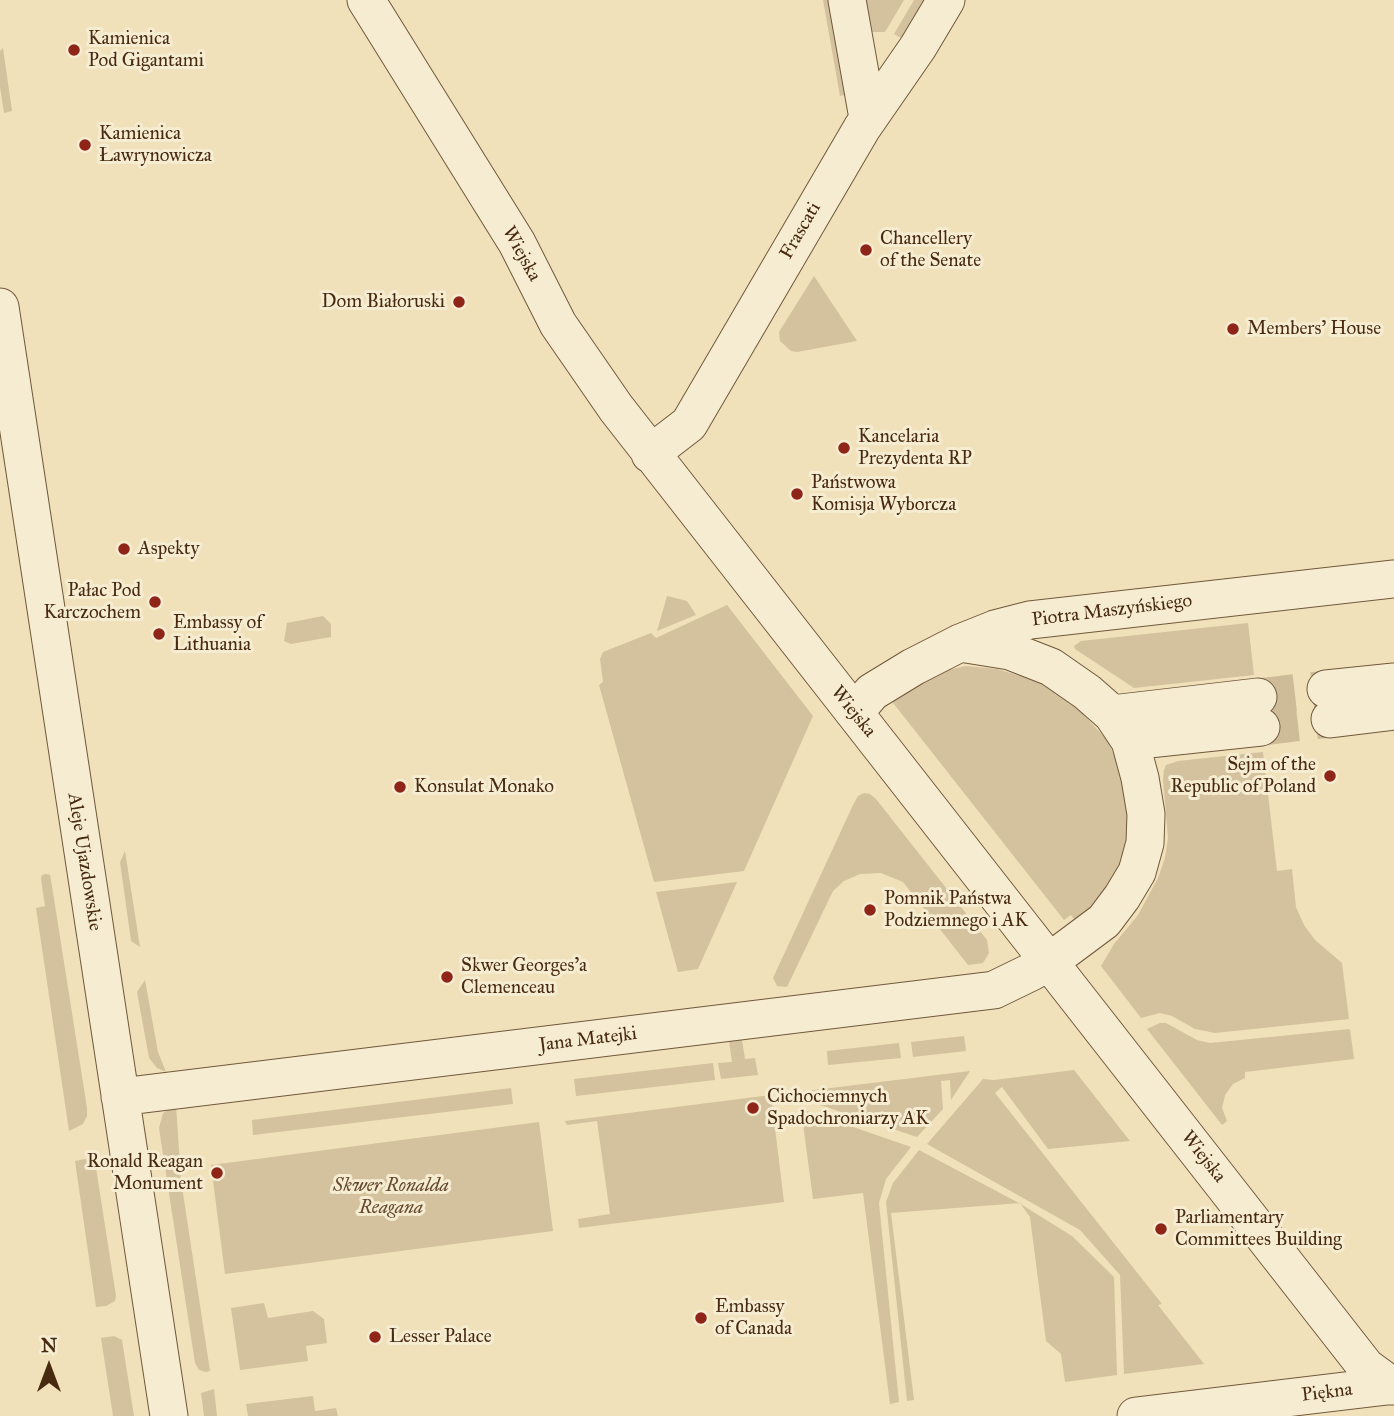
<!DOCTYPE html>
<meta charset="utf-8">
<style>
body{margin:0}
#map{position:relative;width:1394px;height:1416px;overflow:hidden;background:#f0e1ba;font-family:"IM FELL Great Primer",serif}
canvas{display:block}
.north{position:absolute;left:14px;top:1332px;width:70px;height:70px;-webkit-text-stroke:5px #f5ecd2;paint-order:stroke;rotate:0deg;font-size:19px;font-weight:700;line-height:28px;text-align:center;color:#482a11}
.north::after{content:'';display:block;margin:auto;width:24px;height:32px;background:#482a11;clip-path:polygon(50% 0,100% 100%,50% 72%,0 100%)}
</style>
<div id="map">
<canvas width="1394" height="1416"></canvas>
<div class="north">N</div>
</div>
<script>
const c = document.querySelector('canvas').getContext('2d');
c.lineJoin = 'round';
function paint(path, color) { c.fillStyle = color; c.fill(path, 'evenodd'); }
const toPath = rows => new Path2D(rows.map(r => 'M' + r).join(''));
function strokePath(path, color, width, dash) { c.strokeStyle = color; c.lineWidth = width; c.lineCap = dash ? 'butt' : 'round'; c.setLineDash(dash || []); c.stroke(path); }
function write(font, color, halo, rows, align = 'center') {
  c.font = font + ' "IM FELL Great Primer",serif'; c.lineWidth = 6; c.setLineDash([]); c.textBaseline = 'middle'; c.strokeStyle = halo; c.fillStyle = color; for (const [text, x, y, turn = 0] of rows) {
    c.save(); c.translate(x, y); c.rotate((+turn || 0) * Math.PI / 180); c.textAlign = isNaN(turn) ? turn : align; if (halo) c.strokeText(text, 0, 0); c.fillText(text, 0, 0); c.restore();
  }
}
const green = toPath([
 [823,0,828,0,845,95,840,96],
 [864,0,904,0,885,32,871,32],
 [914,0,924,0,901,38,894,34],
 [3,48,12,111,4,113,0,87,0,51],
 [814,276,857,341,797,352,791,351,780,341,779,332],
 [667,596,687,601,696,615,657,631],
 [727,605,813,716,744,871,654,882,599,685,603,682,600,659,603,652,651,633,656,638],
 [323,616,331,624,331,637,291,644,284,641,287,623],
 [1248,623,1254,675,1134,688,1075,649,1074,646,1081,641],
 [966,666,997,669,1037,681,1069,699,1108,741,1126,784,1130,826,1127,854,1101,898,1078,925,1071,915,1064,920,890,699,930,674],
 [1263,752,1277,871,1292,869,1296,907,1304,925,1315,940,1342,963,1349,1019,1215,1033,1195,1029,1172,1016,1160,1013,1141,1018,1101,966,1114,944,1138,915,1158,878,1165,858,1168,838,1163,780,1164,770,1166,765,1178,761],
 [864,793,870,794,876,799,987,940,989,953,983,963,968,965,903,882,881,873,860,874,844,881,833,891,787,987,777,986,773,978,853,805,858,796],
 [125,851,140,947,131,941,120,862],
 [46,874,50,875,51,880,87,1108,87,1116,83,1124,69,1131,36,908,45,906,41,879,42,875],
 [737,882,698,969,678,972,656,892],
 [145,980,158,1052,166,1072,157,1068,149,1058,137,992],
 [1160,1023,1166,1023,1197,1040,1210,1043,1350,1029,1354,1059,1245,1072,1245,1078,1233,1084,1225,1095,1222,1108,1227,1121,1222,1125,1147,1029],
 [964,1036,966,1051,913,1057,911,1042],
 [742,1040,745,1059,755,1058,758,1075,721,1079,718,1063,732,1062,729,1041],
 [899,1043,901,1058,828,1065,827,1051],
 [713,1063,715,1080,576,1096,574,1079],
 [1074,1070,1130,1141,1048,1149,1002,1087,995,1093,1162,1304,1158,1305,1204,1364,1124,1374,1120,1275,1080,1230,927,1144,983,1079,994,1080],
 [970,1071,951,1100,950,1080,941,1081,943,1109,917,1137,799,1098,798,1092],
 [511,1088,513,1104,253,1135,252,1120],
 [771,1095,784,1202,579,1228,578,1219,610,1214,597,1121,567,1125,565,1121],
 [176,1105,181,1180,210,1371,206,1372,199,1370,195,1363,159,1128,163,1113],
 [801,1109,911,1147,886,1179,879,1203,899,1402,890,1404,863,1193,813,1199],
 [539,1122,553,1231,225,1274,211,1165],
 [919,1150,1019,1203,1072,1236,1114,1277,1117,1375,1065,1382,1061,1354,1046,1341,1030,1217,1020,1203,891,1213,914,1400,907,1401,886,1202,893,1183],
 [85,1159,93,1162,96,1168,116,1296,115,1301,106,1306,96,1307,75,1161],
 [264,1303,268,1318,313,1311,324,1319,327,1343,306,1346,308,1361,240,1370,231,1308],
 [114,1336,122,1340,134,1416,113,1416,101,1338],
 [214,1389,217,1416,204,1416,201,1393],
 [313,1396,315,1411,336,1408,338,1416,248,1416,246,1404]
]);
const minorTunnel = toPath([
 [1258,697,1326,689],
 [1261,727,1330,719]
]);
const minor = toPath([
 [366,0,517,243,558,324,616,408,1366,1367,1392,1386],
 [847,0,868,118],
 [0,307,169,1416],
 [650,454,689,424,862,128,918,47,946,0],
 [1326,689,1394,682],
 [855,712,872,692,913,667,960,643,995,629,1030,620,1394,579],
 [1112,714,1258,697],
 [1330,719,1394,711],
 [1130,741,1261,727],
 [120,1097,994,990,1031,972,1049,962,1104,921,1122,897,1137,872,1145,843,1146,814,1140,778,1130,741,1112,714,1087,692,1051,667,1010,651,960,643],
 [1136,1416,1394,1385]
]);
const markers = [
 [74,50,7,"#8f2418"],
 [85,145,7,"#8f2418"],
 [866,250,7,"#8f2418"],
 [459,302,7,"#8f2418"],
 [1233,329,7,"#8f2418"],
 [844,448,7,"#8f2418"],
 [797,494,7,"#8f2418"],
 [124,549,7,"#8f2418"],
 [155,602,7,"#8f2418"],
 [159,634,7,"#8f2418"],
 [1330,776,7,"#8f2418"],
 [400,787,7,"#8f2418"],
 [870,910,7,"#8f2418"],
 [447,977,7,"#8f2418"],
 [753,1108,7,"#8f2418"],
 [217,1173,7,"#8f2418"],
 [1161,1229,7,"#8f2418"],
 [701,1318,7,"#8f2418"],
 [375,1337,7,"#8f2418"]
];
const poiNames = [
 ["Kamienica",88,39],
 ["Pod Gigantami",88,61],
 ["Kamienica",99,134],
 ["Ławrynowicza",99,156],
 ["Chancellery",880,239],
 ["of the Senate",880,261],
 ["Dom Białoruski",445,302,"right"],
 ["Members' House",1247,329],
 ["Kancelaria",858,437],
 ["Prezydenta RP",858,459],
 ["Państwowa",811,483],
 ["Komisja Wyborcza",811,505],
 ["Aspekty",138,549],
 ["Pałac Pod",141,591,"right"],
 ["Karczochem",141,613,"right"],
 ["Embassy of",173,623],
 ["Lithuania",173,645],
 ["Sejm of the",1316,765,"right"],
 ["Republic of Poland",1316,787,"right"],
 ["Konsulat Monako",414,787],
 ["Pomnik Państwa",884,899],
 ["Podziemnego i AK",884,921],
 ["Skwer Georges’a",461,966],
 ["Clemenceau",461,988],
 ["Cichociemnych",767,1097],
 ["Spadochroniarzy AK",767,1119],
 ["Ronald Reagan",203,1162,"right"],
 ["Monument",203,1184,"right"],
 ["Parliamentary",1175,1218],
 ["Committees Building",1175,1240],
 ["Embassy",715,1307],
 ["of Canada",715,1329],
 ["Lesser Palace",389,1337]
];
const streetNames = [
 ["Frascati",801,231,-60],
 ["Wiejska",521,254,61],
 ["Piotra Maszyńskiego",1112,611,-7],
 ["Wiejska",853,712,51],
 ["Aleje Ujazdowskie",84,862,81],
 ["Jana Matejki",588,1040,-7],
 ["Wiejska",1203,1157,52],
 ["Piękna",1327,1393,-7]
];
const parkNames = [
 ["Skwer Ronalda",391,1186],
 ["Reagana",391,1208]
];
paint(green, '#d3c29d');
strokePath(minorTunnel, '#cebc98', 37, [37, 18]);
strokePath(minor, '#72583b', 39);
strokePath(minor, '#f5ecd2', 37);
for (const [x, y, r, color] of markers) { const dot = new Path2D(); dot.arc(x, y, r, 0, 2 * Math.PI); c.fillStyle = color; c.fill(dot); strokePath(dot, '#f5ecd2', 2.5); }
write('19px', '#482a11', '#f5ecd2', poiNames, 'left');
write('19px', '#482a11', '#f5ecd2', streetNames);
write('italic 19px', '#64482d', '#f5ecd2', parkNames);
</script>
